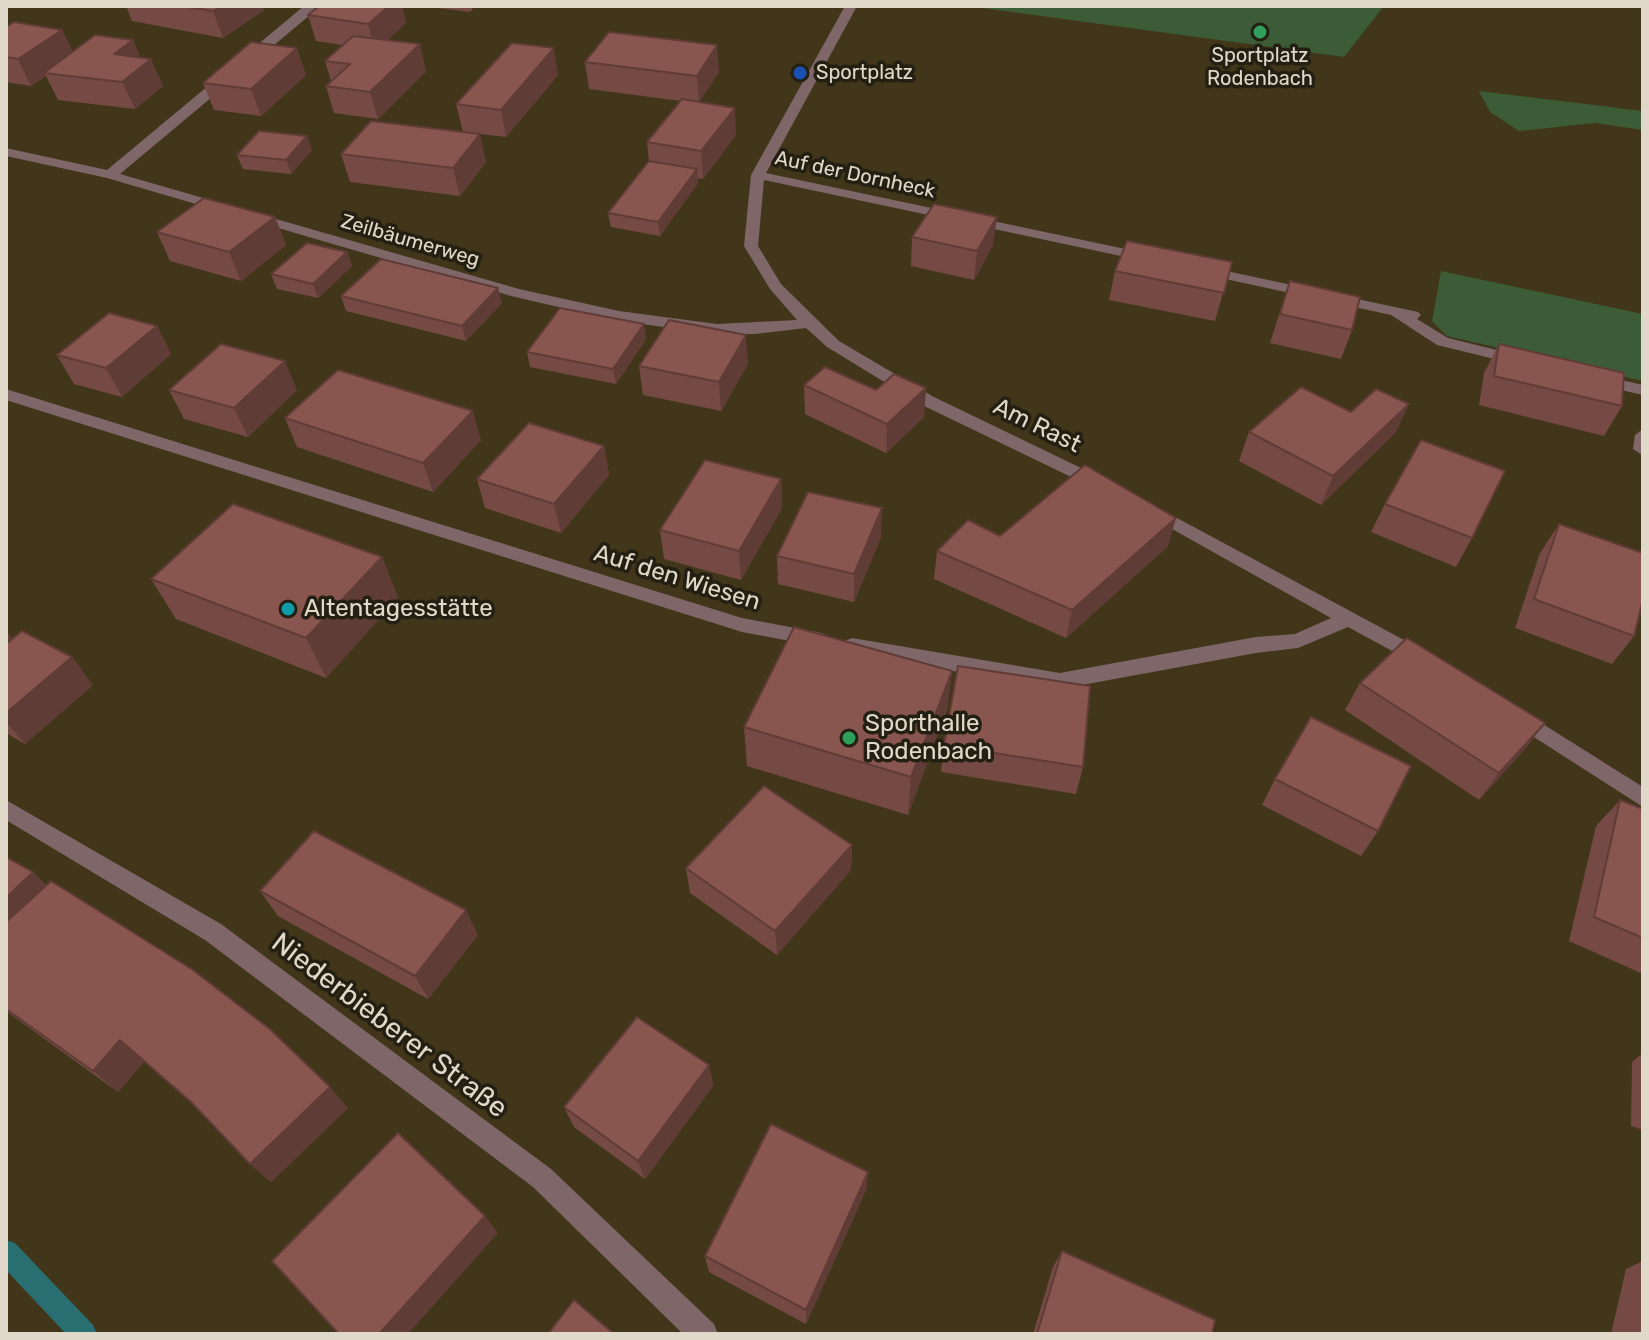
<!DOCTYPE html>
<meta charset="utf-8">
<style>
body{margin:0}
#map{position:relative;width:1649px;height:1340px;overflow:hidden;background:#413619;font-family:Rubik,sans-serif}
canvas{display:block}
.frame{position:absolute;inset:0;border:8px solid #e0d9c9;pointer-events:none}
</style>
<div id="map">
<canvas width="1649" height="1340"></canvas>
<div class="frame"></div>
</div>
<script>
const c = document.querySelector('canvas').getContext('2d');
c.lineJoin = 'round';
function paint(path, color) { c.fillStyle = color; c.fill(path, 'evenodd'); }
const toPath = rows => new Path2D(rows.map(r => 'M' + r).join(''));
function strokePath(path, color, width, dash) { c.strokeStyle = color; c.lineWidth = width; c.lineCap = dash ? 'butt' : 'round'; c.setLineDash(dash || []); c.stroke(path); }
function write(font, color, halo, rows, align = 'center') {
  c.font = font + ' Rubik,sans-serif'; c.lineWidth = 7; c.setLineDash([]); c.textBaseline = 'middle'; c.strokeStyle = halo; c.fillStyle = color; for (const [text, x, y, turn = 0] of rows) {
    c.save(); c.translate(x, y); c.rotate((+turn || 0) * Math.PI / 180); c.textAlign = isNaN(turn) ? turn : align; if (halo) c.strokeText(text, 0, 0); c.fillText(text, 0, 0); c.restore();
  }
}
const green = toPath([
 [968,6,1384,6,1344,57],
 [1479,91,1643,111,1643,130,1595,123,1519,131,1490,112],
 [1441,271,1643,314,1643,381,1447,336,1432,321]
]);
const stream = toPath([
 [6,1240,15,1243,93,1325,97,1334,66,1334,6,1270,6,1240]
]);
const minor = toPath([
 [304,6,316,6,310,15,120,174,519,289,619,311,717,324,797,320,770,289,744,246,751,175,845,6,857,6,766,173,1149,254,1156,258,1149,262,764,180,758,246,781,284,839,341,934,397,1106,480,1109,484,1100,490,1094,488,922,405,827,347,806,328,755,334,717,334,619,321,511,296,107,178,6,156,6,148,107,170,304,6],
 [1203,266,1418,312,1421,315,1417,319,1448,338,1525,357,1527,360,1519,365,1437,345,1391,315,1198,273,1196,270,1203,266],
 [1596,374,1643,385,1643,395,1590,383,1590,375,1596,374],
 [6,389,742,618,817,632,824,634,827,639,824,644,817,646,742,632,6,400,6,389],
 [1643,429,1643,454,1642,455,1633,449,1635,435,1643,429],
 [1153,505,1430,654,1433,659,1430,664,1416,664,1348,627,1298,648,1256,653,1060,689,852,654,845,651,842,646,845,641,852,638,1060,673,1256,637,1295,634,1331,618,1147,515,1144,511,1147,507,1153,505],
 [1519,709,1643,787,1643,807,1512,723,1509,717,1512,711,1519,709],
 [6,800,221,924,551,1169,714,1324,718,1334,683,1334,533,1187,205,940,6,820,6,800]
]);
const wall = toPath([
 [126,6,262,6,264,10,223,38,132,21],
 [319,6,402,6,406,23,387,40,426,71,378,119,334,113,326,86,331,81,325,61,342,45,316,41,308,15],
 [421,6,475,6,470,12],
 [6,27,62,30,73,52,133,40,140,58,151,59,163,86,135,109,58,100,46,76,31,86,6,82],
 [585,62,719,72,699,102,736,135,703,179,698,178,698,183,660,236,611,227,608,213,649,161,647,142,681,101,589,89],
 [306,75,261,116,214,110,203,83],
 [558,75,506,137,463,132,456,104],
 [312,150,291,174,243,169,237,155],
 [341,154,486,162,460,196,350,182],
 [275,217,286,245,241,281,170,261,157,232],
 [912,237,993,245,974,280,911,266],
 [347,252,352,266,318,298,277,289,271,274],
 [1232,262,1215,321,1109,300,1115,271],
 [1290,281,1352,330,1341,359,1270,343],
 [341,296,502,303,466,341,346,311],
 [157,326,171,354,122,397,74,384,57,355],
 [646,339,616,384,530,367,527,352],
 [1499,344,1622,406,1604,436,1479,405,1484,373],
 [748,364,721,411,643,395,639,366],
 [804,385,876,390,926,388,924,417,886,453,805,414],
 [169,390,297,390,248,437,184,419],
 [1409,404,1395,433,1321,505,1239,461,1249,432,1351,412],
 [285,418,481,440,433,492,297,447],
 [604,446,609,475,561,533,485,508,477,479],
 [781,479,782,508,741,580,664,559,660,530],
 [1385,504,1472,538,1456,567,1371,532],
 [1559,524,1634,636,1612,664,1515,628,1540,553],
 [1000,536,1168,546,1066,638,934,579,937,551],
 [881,537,854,602,778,584,777,556],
 [382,557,398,598,326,678,176,619,151,579],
 [6,631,12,639,93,685,25,744,6,733],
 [952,671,947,710,908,815,747,766,744,727],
 [1360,683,1545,723,1524,750,1479,800,1345,710],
 [944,745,1083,767,1076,794,941,772],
 [1275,779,1378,831,1361,856,1262,805],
 [1620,800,1643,809,1643,974,1569,941,1596,826],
 [852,845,851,870,777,955,690,893,686,868],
 [6,857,46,886,348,1108,271,1182,250,1164,193,1104,144,1062,118,1092,6,1011],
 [260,891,478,935,428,999,278,916],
 [1643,1053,1643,1130,1631,1126,1632,1062],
 [709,1065,713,1086,645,1179,574,1127,564,1107],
 [868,1172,866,1190,806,1324,709,1272,705,1256],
 [1062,1251,1212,1334,1033,1334,1053,1267],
 [1643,1261,1643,1334,1611,1334,1626,1269]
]);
const shadedWall = toPath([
 [222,6,262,6,264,10,223,38,213,11],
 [389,6,402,6,406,23,375,50,368,24],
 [62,30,75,56,44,73,46,76,31,86,18,59],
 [133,40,144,65,151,59,163,86,135,109,122,82,114,54],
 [420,44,426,71,378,119,370,92],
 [717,45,719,72,699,103,697,76],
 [297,48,306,75,261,116,251,89],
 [554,48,558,75,506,137,501,110],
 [735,108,736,135,703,179,701,151],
 [480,134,486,162,460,196,453,168],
 [307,136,312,150,291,174,286,160],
 [697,169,698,183,660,236,658,222],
 [275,217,286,245,241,281,229,252],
 [997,217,993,245,974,280,977,251],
 [347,252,352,266,318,298,313,284],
 [498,288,502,303,466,341,462,326],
 [644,324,646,339,616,384,613,369],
 [157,326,171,354,122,397,106,368],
 [746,335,748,364,721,411,719,382],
 [285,361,297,390,248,437,234,408],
 [926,388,924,417,886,453,887,424],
 [1409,404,1395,433,1321,505,1333,476],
 [473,411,481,440,433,492,423,463],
 [604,446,609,475,561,533,554,504],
 [781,479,782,508,741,580,739,551],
 [882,508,881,537,854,602,854,574],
 [1176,518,1168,546,1066,638,1072,610],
 [382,557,398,598,326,678,306,638],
 [6,632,7,632,29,660,6,678],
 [72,657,93,685,25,744,6,722,6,713],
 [952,671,947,710,908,815,911,777],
 [1545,723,1524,750,1479,800,1499,773],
 [852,845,851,870,777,955,775,931],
 [33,872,58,897,6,948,6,898],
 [466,910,478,935,428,999,415,976],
 [120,1040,144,1062,118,1092,93,1071],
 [709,1065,713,1086,645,1179,638,1161],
 [330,1087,348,1108,271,1182,250,1164],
 [868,1172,866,1190,806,1324,806,1310],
 [485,1216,498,1233,408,1334,379,1334]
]);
const building = toPath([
 [182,6,222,6,213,11,182,6],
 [319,6,389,6,368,24,308,15,319,6],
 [14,22,62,30,18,59,6,57,6,27,14,22],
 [609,32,717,45,697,76,585,62,609,32],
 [95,35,133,40,114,54,151,59,122,82,44,73,95,35],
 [353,36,420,44,370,92,326,86,350,64,325,61,353,36],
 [251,42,297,48,251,89,203,83,251,42],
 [512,43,554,48,501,110,456,104,512,43],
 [682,99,735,108,701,151,647,142,682,99],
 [371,121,480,134,453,168,341,154,371,121],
 [259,131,307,136,286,160,237,155,259,131],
 [649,161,697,169,658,222,608,213,649,161],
 [204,198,275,217,229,252,157,232,204,198],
 [934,204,997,217,977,251,912,237,934,204],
 [1127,241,1232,262,1224,293,1115,271,1127,241],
 [307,243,347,252,313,284,271,274,307,243],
 [381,259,498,288,462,326,341,296,381,259],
 [1290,281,1360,297,1352,330,1280,314,1290,281],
 [560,308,644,324,613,369,527,352,560,308],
 [109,313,157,326,106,368,57,355,109,313],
 [669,320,746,335,719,382,639,366,669,320],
 [221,344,285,361,234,408,169,390,221,344],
 [1499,344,1624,373,1622,406,1494,376,1499,344],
 [825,367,876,390,894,374,926,388,887,424,804,385,825,367],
 [338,370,473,411,423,463,285,418,338,370],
 [1301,387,1351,412,1376,389,1409,404,1333,476,1249,432,1301,387],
 [529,423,604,446,554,504,477,479,529,423],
 [1421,440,1505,471,1472,538,1385,504,1421,440],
 [705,460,781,479,739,551,660,530,705,460],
 [1085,465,1176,518,1072,610,937,551,968,520,1000,536,1085,465],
 [808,492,882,508,854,574,777,556,808,492],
 [233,504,382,557,306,638,151,579,233,504],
 [1559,524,1643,553,1643,600,1634,636,1534,599,1559,524],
 [794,627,952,671,911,777,744,727,794,627],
 [22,631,72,657,6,713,6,644,22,631],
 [1407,638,1545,723,1499,773,1360,683,1407,638],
 [958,666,1090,686,1083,767,944,745,958,666],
 [1311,717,1411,766,1378,831,1275,779,1311,717],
 [764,786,852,845,775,931,686,868,764,786],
 [1620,800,1643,809,1643,938,1594,917,1620,800],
 [314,831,466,910,415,976,260,891,314,831],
 [6,857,33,872,6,898,6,857],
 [51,881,193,970,271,1030,330,1087,250,1164,191,1102,120,1040,93,1071,6,1009,6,922,51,881],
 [637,1017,709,1065,638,1161,564,1107,637,1017],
 [771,1124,868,1172,806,1310,705,1256,771,1124],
 [398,1133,485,1216,379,1334,339,1334,272,1261,398,1133],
 [1062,1251,1215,1320,1212,1334,1037,1334,1062,1251],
 [574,1300,614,1334,548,1334,574,1300]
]);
const markers = [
 [1260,32,8,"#2e9e5b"],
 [800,73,8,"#1a4fb4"],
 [288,609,8,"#0f9aa8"],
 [849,738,8,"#2e9e5b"]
];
const farPoinames = [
 ["Sportplatz",1260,56],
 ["Rodenbach",1260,79],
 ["Sportplatz",816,73,"left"]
];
const farStreetnames = [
 ["Auf der Dornheck",855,175,12],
 ["Zeilbäumerweg",410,241,16]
];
const streetNames = [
 ["Am Rast",1037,426,26],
 ["Auf den Wiesen",677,578,17]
];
const poiNames = [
 ["Altentagesstätte",304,609],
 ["Sporthalle",865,724],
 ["Rodenbach",865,752]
];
const nearStreetnames = [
 ["Niederbieberer Straße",389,1026,37]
];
paint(green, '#3c5b37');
paint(stream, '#296e71');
paint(minor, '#7e6669');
paint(wall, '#764a44');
paint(shadedWall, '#603c37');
paint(building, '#89564f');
strokePath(building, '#603c37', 2);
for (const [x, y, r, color] of markers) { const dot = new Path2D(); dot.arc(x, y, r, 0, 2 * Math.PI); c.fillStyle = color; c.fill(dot); strokePath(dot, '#231f12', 3); }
write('20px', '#e0d9c9', '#231f12', farPoinames);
write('20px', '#e0d9c9', '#231f12', farStreetnames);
write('24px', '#e0d9c9', '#231f12', streetNames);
write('24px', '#e0d9c9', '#231f12', poiNames, 'left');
write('28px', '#e0d9c9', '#231f12', nearStreetnames);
</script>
